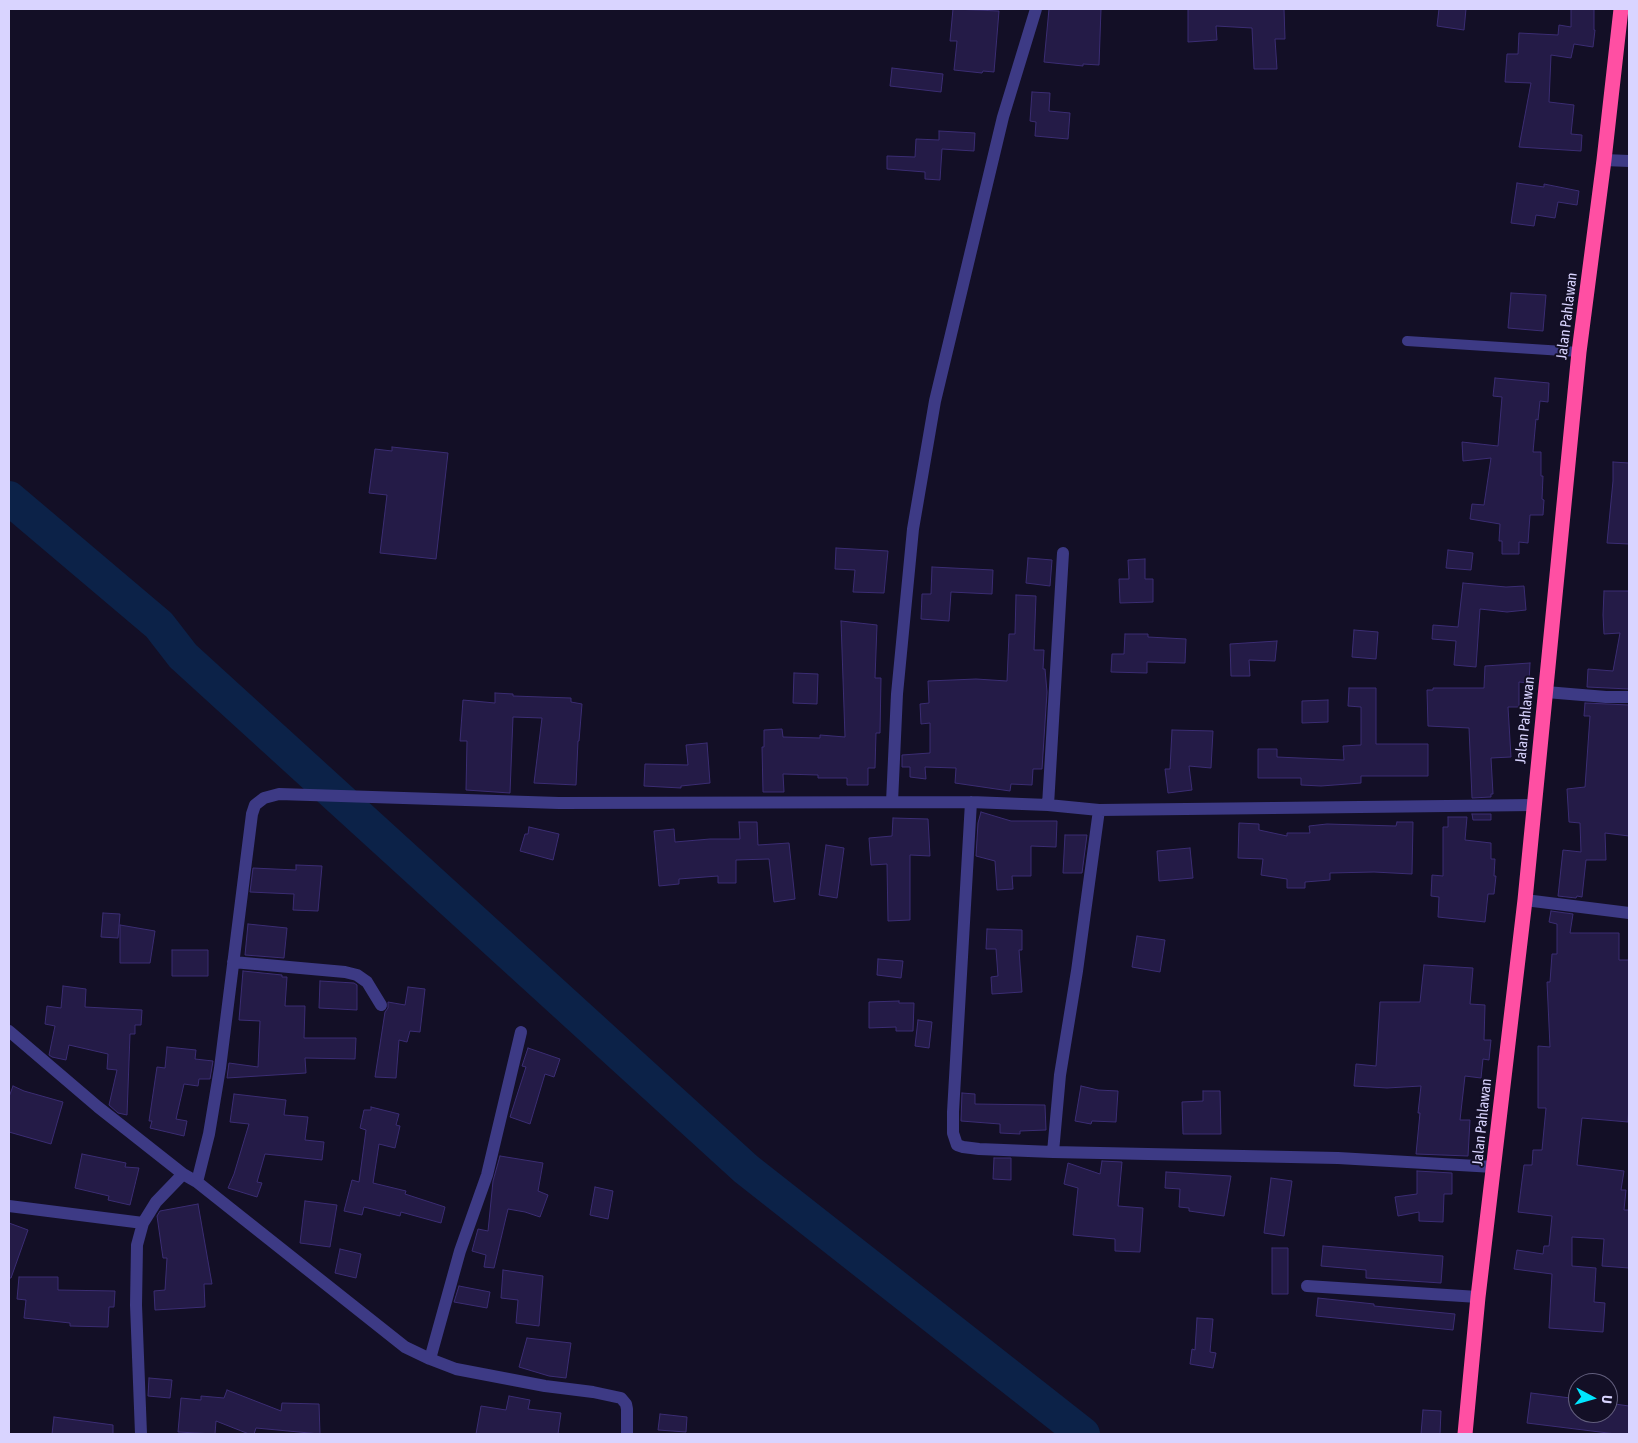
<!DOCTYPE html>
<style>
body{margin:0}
#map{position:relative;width:1638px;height:1443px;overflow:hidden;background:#130f26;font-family:"Asap Condensed",sans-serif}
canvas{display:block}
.frame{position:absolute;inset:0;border:10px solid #d9d4ff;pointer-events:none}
.north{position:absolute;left:1568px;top:1373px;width:50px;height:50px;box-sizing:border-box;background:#130f26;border:1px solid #625e7d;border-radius:50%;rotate:96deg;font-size:14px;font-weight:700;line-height:20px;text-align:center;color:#d9d4ff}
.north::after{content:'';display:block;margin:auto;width:18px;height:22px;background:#00e5ff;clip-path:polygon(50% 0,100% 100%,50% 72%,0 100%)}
</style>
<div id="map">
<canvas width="1638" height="1443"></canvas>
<div class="frame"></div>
<div class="north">U</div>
</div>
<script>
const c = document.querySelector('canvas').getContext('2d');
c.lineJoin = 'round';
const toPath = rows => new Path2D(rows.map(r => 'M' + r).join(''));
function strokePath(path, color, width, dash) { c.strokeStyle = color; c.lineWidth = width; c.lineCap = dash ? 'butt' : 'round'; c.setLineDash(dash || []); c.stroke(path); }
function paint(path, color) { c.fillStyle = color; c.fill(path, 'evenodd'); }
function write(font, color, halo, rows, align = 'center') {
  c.font = font + ' "Asap Condensed",sans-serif'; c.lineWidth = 4; c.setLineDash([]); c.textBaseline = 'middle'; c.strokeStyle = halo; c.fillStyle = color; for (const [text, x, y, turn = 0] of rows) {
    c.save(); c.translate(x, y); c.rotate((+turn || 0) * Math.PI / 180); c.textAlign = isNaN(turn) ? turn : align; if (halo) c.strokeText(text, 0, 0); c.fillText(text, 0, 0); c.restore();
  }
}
const river = toPath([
 [9,498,159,625,183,656,746,1169,1083,1434]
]);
const building = toPath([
 [953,9,999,11,994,72,983,71,982,73,954,70,957,41,950,41,953,9],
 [1049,9,1101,9,1099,65,1083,64,1083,66,1044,62,1049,9],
 [1188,9,1284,9,1285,39,1275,39,1277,69,1254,69,1252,28,1216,26,1217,40,1188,42,1188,9],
 [1439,9,1466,9,1464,30,1437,26,1439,9],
 [1571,9,1594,9,1594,30,1595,30,1593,47,1574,44,1571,58,1551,55,1549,102,1574,105,1571,134,1582,135,1581,151,1519,147,1531,83,1505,82,1507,54,1518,54,1519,33,1558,35,1559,25,1571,27,1571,9],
 [892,68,943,74,941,92,890,86,892,68],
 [1032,92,1050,93,1049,111,1070,113,1068,139,1035,136,1036,122,1030,121,1032,92],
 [939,131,975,133,974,151,942,149,940,180,925,179,925,172,887,169,887,156,915,157,916,139,939,140,939,131],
 [1517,183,1544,187,1544,184,1579,191,1577,205,1558,202,1555,218,1536,215,1534,226,1511,223,1517,183],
 [1511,293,1546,295,1543,331,1508,328,1511,293],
 [1495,378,1549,383,1548,402,1540,401,1538,420,1536,419,1533,452,1541,452,1541,476,1543,476,1542,499,1544,500,1543,515,1530,515,1528,543,1519,542,1519,554,1502,554,1502,541,1499,541,1500,524,1470,519,1472,504,1484,505,1491,458,1463,461,1462,442,1498,446,1502,397,1493,396,1495,378],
 [392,447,448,453,436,559,380,553,387,495,369,493,375,449,392,451,392,447],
 [1613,462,1629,463,1629,544,1607,543,1613,481,1613,462],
 [836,548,888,551,884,593,853,592,855,570,835,569,836,548],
 [1448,550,1473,553,1471,570,1446,568,1448,550],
 [1028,558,1052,560,1050,586,1026,583,1028,558],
 [1145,559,1145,579,1153,579,1153,602,1120,603,1119,579,1129,579,1128,560,1145,559],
 [932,567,993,570,992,594,951,592,949,621,921,619,922,594,931,594,932,567],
 [1463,583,1506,587,1524,586,1526,610,1507,612,1480,609,1476,667,1454,665,1456,641,1432,639,1433,625,1458,627,1463,583],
 [1604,591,1629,591,1629,689,1587,687,1588,669,1613,671,1620,633,1604,634,1603,615,1604,591],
 [1016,595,1036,596,1034,650,1044,650,1043,669,1045,669,1047,692,1042,769,1033,769,1032,785,1011,784,1010,791,955,783,956,768,925,767,926,779,910,777,910,767,902,767,902,755,930,753,930,723,921,724,920,704,929,703,928,681,976,679,1007,681,1009,634,1015,634,1016,595],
 [841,621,877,625,875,678,881,678,880,733,876,733,875,768,868,768,868,785,847,785,847,778,818,778,818,775,783,774,784,792,763,792,762,747,764,747,764,730,782,729,783,737,820,738,820,735,845,737,841,621],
 [1354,630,1378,632,1376,659,1352,657,1354,630],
 [1125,634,1148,634,1148,637,1186,639,1185,663,1147,662,1147,673,1111,672,1112,654,1124,654,1125,634],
 [1277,641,1275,661,1249,660,1250,676,1231,676,1230,644,1277,641],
 [1530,663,1529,683,1519,682,1519,707,1508,707,1511,757,1491,758,1493,794,1491,794,1491,797,1472,798,1469,728,1428,726,1427,690,1433,690,1433,688,1484,688,1485,666,1530,663],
 [794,673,818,674,817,704,793,703,794,673],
 [1349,688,1376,688,1376,744,1428,744,1428,776,1361,776,1361,783,1321,786,1301,785,1301,778,1258,778,1258,749,1277,749,1277,757,1344,760,1343,746,1361,745,1361,707,1348,706,1349,688],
 [495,693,513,694,513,696,571,698,571,702,582,704,579,741,578,741,576,785,534,783,542,718,513,717,510,793,466,790,467,741,460,741,463,700,495,703,495,693],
 [1328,700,1328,722,1302,723,1302,701,1328,700],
 [1585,703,1629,705,1629,836,1605,833,1606,860,1586,860,1582,897,1577,896,1576,898,1558,896,1563,850,1581,852,1580,823,1569,822,1567,789,1585,787,1590,716,1584,716,1585,703],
 [1172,730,1213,731,1211,768,1189,766,1192,790,1168,793,1165,769,1170,769,1172,730],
 [707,743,710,783,681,786,681,788,644,786,645,764,688,765,686,745,707,743],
 [981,812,1011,821,1057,821,1056,847,1031,846,1031,876,1012,876,1013,889,997,890,995,861,976,856,978,823,981,812],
 [1472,814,1491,814,1491,820,1473,820,1472,814],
 [1448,817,1467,817,1465,840,1491,843,1491,859,1495,859,1494,876,1496,876,1494,894,1488,894,1485,922,1438,917,1439,897,1431,896,1432,875,1443,876,1443,827,1448,827,1448,817],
 [893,818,928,819,930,856,910,855,910,920,888,921,887,864,871,865,869,838,892,836,893,818],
 [739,822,757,822,758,845,789,843,795,899,774,902,769,859,736,860,736,883,718,883,718,876,679,879,679,884,659,886,654,831,674,829,675,842,710,839,740,839,739,822],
 [1397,822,1413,822,1412,874,1374,872,1330,873,1330,880,1305,882,1305,888,1287,888,1287,879,1261,875,1263,859,1238,858,1239,823,1259,824,1259,830,1287,836,1287,833,1310,833,1309,826,1327,824,1396,826,1397,822],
 [529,827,559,834,553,860,520,851,525,834,528,834,529,827],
 [1065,835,1087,835,1082,873,1063,873,1065,835],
 [826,845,844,848,837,898,819,895,826,845],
 [1190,848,1193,878,1159,881,1157,851,1190,848],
 [296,865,322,866,318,911,293,910,294,894,250,892,253,868,296,870,296,865],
 [1551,911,1573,914,1570,933,1619,933,1619,960,1629,960,1629,1105,1628,1122,1582,1118,1577,1165,1624,1171,1621,1190,1626,1190,1624,1210,1629,1210,1629,1268,1602,1266,1604,1239,1572,1237,1572,1266,1596,1268,1594,1302,1605,1303,1603,1332,1549,1328,1552,1274,1514,1269,1517,1250,1543,1254,1544,1246,1549,1246,1552,1216,1518,1212,1524,1165,1532,1165,1533,1150,1542,1150,1546,1108,1538,1108,1538,1046,1550,1047,1547,982,1550,982,1552,954,1557,954,1557,924,1549,922,1551,911],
 [103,913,120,914,118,938,101,937,103,913],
 [248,924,287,928,284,958,245,955,248,924],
 [120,925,155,931,150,963,120,963,120,925],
 [987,929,1022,930,1022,950,1019,950,1022,992,992,994,991,977,998,976,996,949,986,949,987,929],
 [1137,936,1165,940,1160,972,1132,967,1137,936],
 [172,950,208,950,208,976,172,976,172,950],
 [878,959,903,961,901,978,877,975,878,959],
 [1424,965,1473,968,1470,1004,1485,1005,1484,1040,1491,1040,1489,1060,1483,1059,1481,1078,1465,1076,1460,1120,1470,1120,1468,1156,1416,1154,1420,1113,1418,1113,1421,1086,1387,1088,1354,1086,1356,1064,1376,1066,1380,1002,1420,1002,1424,965],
 [243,971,282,975,282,977,287,977,285,1006,305,1006,304,1038,356,1038,355,1059,305,1058,306,1073,227,1078,229,1063,258,1067,260,1021,239,1020,243,971],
 [320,981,354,983,357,985,357,1010,319,1008,320,981],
 [63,986,86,989,85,1007,142,1010,141,1025,135,1025,135,1034,130,1034,127,1115,118,1113,109,1105,117,1070,107,1069,108,1054,69,1045,66,1060,52,1057,49,1055,55,1026,45,1024,47,1006,61,1008,63,986],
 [408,987,425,989,420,1032,410,1031,407,1042,399,1040,396,1078,375,1077,385,1012,388,1008,388,1002,405,1005,408,987],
 [899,1001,899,1003,914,1003,913,1031,896,1031,896,1027,869,1028,869,1002,899,1001],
 [918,1020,932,1022,929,1048,915,1046,918,1020],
 [167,1047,196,1050,195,1059,213,1061,210,1079,199,1079,198,1086,184,1084,176,1119,187,1121,184,1136,150,1128,152,1121,149,1121,157,1067,165,1068,167,1047],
 [528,1048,560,1059,554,1077,545,1074,530,1124,510,1117,526,1067,522,1066,528,1048],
 [13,1086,24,1091,63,1102,51,1144,9,1132,9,1097,13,1086],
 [1081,1086,1098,1090,1118,1091,1116,1122,1092,1121,1091,1124,1075,1121,1081,1086],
 [1203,1091,1220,1091,1221,1134,1183,1134,1182,1102,1203,1101,1203,1091],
 [962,1093,975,1094,975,1104,1045,1105,1046,1130,1020,1131,1020,1134,1000,1133,1000,1124,961,1121,962,1093],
 [234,1094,286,1100,284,1115,308,1117,305,1140,324,1142,322,1160,265,1154,257,1182,262,1183,257,1197,228,1188,234,1174,249,1124,230,1122,234,1094],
 [371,1107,399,1114,396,1125,400,1126,395,1148,379,1144,373,1183,406,1191,405,1194,445,1207,441,1223,401,1212,400,1216,364,1207,362,1215,344,1211,352,1180,359,1182,366,1130,360,1128,364,1110,371,1110,371,1107],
 [82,1154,126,1163,125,1167,139,1168,130,1205,108,1200,109,1196,75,1188,82,1154],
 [500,1156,543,1163,538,1191,548,1195,540,1217,525,1212,508,1209,494,1268,484,1267,486,1255,472,1251,478,1229,488,1231,493,1181,500,1156],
 [994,1158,1011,1158,1011,1180,993,1179,994,1158],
 [1102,1161,1122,1162,1118,1206,1143,1208,1140,1252,1115,1251,1115,1239,1073,1235,1078,1188,1064,1184,1068,1163,1100,1174,1102,1161],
 [1417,1171,1452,1173,1452,1194,1444,1194,1443,1222,1419,1221,1419,1212,1398,1216,1395,1197,1417,1194,1417,1171],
 [1166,1172,1231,1176,1224,1216,1189,1211,1189,1208,1179,1207,1180,1189,1165,1188,1166,1172],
 [1271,1178,1292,1181,1284,1236,1264,1233,1271,1178],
 [595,1187,613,1191,608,1219,590,1215,595,1187],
 [305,1201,337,1205,330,1247,300,1243,305,1201],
 [198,1204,212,1284,204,1284,205,1307,155,1310,154,1291,165,1290,167,1258,163,1258,157,1216,160,1211,198,1204],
 [9,1223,28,1230,11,1278,9,1278,9,1223],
 [1323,1246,1443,1256,1441,1283,1366,1278,1366,1270,1321,1266,1323,1246],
 [1272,1248,1288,1248,1288,1294,1272,1294,1272,1248],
 [340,1249,361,1254,356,1278,335,1273,340,1249],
 [503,1270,543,1276,539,1326,516,1323,518,1300,501,1298,503,1270],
 [19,1277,58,1277,58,1290,115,1291,114,1307,109,1307,108,1327,70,1326,70,1323,24,1318,26,1300,17,1299,19,1277],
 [459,1286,490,1292,487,1308,454,1302,459,1286],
 [1318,1298,1374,1304,1374,1306,1455,1314,1453,1330,1316,1316,1318,1298],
 [1197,1318,1213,1319,1210,1352,1216,1353,1213,1368,1190,1364,1192,1349,1195,1350,1197,1318],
 [527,1338,571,1343,566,1378,549,1376,519,1367,527,1338],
 [149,1378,172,1380,170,1398,148,1396,149,1378],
 [227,1390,281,1411,282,1403,319,1404,320,1434,256,1428,254,1434,249,1434,216,1421,215,1434,178,1432,181,1398,201,1400,201,1396,224,1398,227,1390],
 [1531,1393,1578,1399,1578,1413,1608,1413,1608,1403,1629,1406,1629,1434,1616,1434,1527,1423,1531,1393],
 [509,1396,530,1400,528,1409,561,1413,558,1434,476,1434,481,1406,506,1410,509,1396],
 [1423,1410,1441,1411,1440,1434,1421,1434,1423,1410],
 [660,1414,687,1417,686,1432,658,1430,660,1414],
 [54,1417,113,1425,113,1434,52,1434,54,1417]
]);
const lane = toPath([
 [1407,341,1579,352]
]);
const street = toPath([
 [1604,160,1629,161],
 [1546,692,1606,697,1629,697],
 [892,802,897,694,913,529,935,401,1003,117,1036,9],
 [971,802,953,1112,953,1133,957,1145,963,1147,979,1149,1053,1152,1338,1158,1494,1167],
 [1048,805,1063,553],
 [1525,900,1629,913],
 [233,962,345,972,357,975,367,982,381,1005],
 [9,1031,98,1107,183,1174,197,1182,405,1347,430,1359,456,1369,545,1386,593,1392,621,1398,626,1404,627,1409,627,1434],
 [1053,1152,1060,1075,1077,971,1099,810],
 [197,1182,209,1134,220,1068,252,814,255,805,264,798,279,794,559,803,971,802,1048,805,1099,810,1534,805],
 [9,1206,143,1223],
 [1307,1286,1478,1297],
 [430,1359,460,1251,487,1175,521,1032],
 [141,1434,136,1305,137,1245,143,1223,156,1202,183,1174]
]);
const highway = toPath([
 [1465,1434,1478,1297,1525,900,1579,352,1604,160,1621,9]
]);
const streetNames = [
 ["Jalan Pahlawan",1567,316,-83],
 ["Jalan Pahlawan",1525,720,-84],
 ["Jalan Pahlawan",1482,1122,-84]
];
strokePath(river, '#0c2248', 34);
paint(building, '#241b47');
strokePath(building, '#3b2d73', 1);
strokePath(lane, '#3d3a85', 10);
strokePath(street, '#3d3a85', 12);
strokePath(highway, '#ff4fa3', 15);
write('15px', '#d9d4ff', '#130f26', streetNames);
</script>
